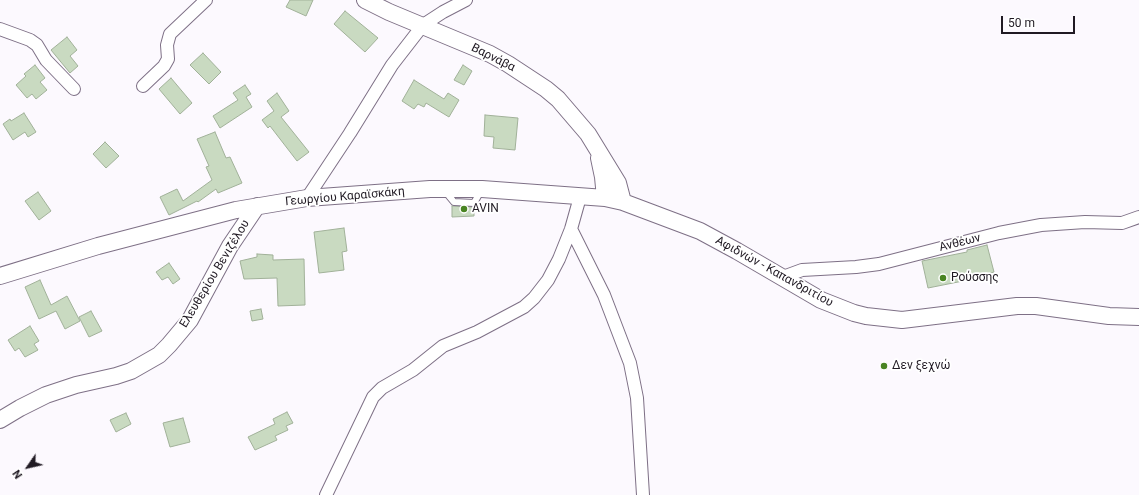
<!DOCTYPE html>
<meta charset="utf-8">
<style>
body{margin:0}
#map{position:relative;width:1139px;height:495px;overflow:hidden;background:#fcf9fe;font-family:Roboto,sans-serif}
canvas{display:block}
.north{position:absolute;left:8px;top:447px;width:40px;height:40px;-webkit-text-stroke:3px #fff;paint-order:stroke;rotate:236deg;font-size:11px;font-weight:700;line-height:16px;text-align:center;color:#201a23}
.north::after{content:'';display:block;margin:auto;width:14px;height:18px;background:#201a23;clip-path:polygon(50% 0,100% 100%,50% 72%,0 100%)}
.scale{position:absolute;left:1001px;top:16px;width:74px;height:18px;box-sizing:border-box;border:2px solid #201a23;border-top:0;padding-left:5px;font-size:12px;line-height:14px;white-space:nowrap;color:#201a23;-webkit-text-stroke:3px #fff;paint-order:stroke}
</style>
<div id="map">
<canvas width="1139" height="495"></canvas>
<div class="north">N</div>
<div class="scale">50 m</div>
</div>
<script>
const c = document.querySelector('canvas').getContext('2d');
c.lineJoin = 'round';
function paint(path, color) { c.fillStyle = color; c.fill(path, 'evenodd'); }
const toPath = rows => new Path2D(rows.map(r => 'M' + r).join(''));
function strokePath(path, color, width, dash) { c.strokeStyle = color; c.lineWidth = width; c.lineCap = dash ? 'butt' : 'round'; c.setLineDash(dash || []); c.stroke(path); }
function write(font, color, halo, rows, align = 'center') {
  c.font = font + ' Roboto,sans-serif'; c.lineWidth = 3.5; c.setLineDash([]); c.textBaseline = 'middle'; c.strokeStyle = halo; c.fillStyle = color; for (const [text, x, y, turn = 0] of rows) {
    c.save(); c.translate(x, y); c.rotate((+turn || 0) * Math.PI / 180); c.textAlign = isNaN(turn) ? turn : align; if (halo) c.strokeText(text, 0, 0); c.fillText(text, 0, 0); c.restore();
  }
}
const building = toPath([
 [290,0,313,0,306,16,286,7,290,0],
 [345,11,378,38,365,52,334,24,345,11],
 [67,37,77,50,70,56,78,66,70,73,51,50,67,37],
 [203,53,221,72,209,84,190,65,203,53],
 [35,65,45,78,40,82,47,90,36,99,32,94,27,98,16,85,26,76,24,74,35,65],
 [463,65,472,71,464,85,454,80,463,65],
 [171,78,192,103,180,114,159,89,171,78],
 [414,80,444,99,448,93,459,100,449,117,426,103,424,107,418,104,414,109,402,101,414,80],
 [245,85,251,94,246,97,252,107,220,128,213,116,238,100,233,93,245,85],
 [277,93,289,111,281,117,309,152,297,161,270,126,268,128,262,120,274,111,267,101,277,93],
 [24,113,36,132,28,137,25,132,13,140,3,124,10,119,11,121,24,113],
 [485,115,518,118,515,150,493,148,494,137,484,136,485,115],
 [215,132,226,158,230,157,242,183,218,193,216,189,198,202,197,201,169,215,160,197,177,189,183,201,212,180,206,167,209,166,197,139,215,132],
 [105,142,119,156,106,168,93,154,105,142],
 [38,192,51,211,39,220,25,201,38,192],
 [452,206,474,207,474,216,452,217,452,206],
 [344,228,347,251,342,252,344,270,319,273,314,232,344,228],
 [987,245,994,272,963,281,928,288,922,261,967,252,967,250,987,245],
 [257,254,273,255,273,260,304,259,305,305,278,306,277,278,244,279,240,261,257,257,257,254],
 [169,263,180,279,173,284,168,277,162,280,156,272,169,263],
 [40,280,51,305,67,296,80,321,65,329,56,311,39,319,25,287,40,280],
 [261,309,263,319,252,321,250,311,261,309],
 [91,311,102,331,89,337,79,317,91,311],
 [30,326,39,341,34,344,38,350,25,357,19,348,15,351,8,340,30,326],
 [287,412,293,423,286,426,288,430,275,436,277,440,255,450,248,437,275,424,273,419,287,412],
 [126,413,131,424,116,432,110,420,126,413],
 [183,418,190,442,170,447,163,423,183,418]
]);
const lane = toPath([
 [449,196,454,202,474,203,478,196]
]);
const street = toPath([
 [0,29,30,40,37,45,46,60,74,89],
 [143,86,164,66,168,59,167,45,170,34,206,0],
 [307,198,350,133,392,65,423,25,443,12,466,0],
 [571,229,604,295,630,363,637,398,643,495],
 [783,277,802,270,856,267,879,264,999,233,1041,225,1085,222,1122,223,1139,217],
 [326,495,373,397,382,388,413,370,443,346,477,332,524,307,534,298,548,280,559,259,571,229,580,197]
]);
const secondary = toPath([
 [365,0,389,12,490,54,508,64,546,89,558,99,588,134,618,183,623,202],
 [599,158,603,177,605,198],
 [0,276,98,246,236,210,307,198,430,189,482,189,605,198,623,202,700,231,737,251,821,300,854,313,866,316,902,320,1017,306,1036,306,1109,316,1139,317],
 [0,420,20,408,46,395,76,385,116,376,131,371,159,355,169,345,190,320,230,246,257,206]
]);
const markers = [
 [464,209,4,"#498422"],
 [943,278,4,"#498422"],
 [884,366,4,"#498422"]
];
const streetNames = [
 ["Βαρνάβα",493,58,27],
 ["Γεωργίου Καραϊσκάκη",345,197,-5],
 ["Ανθέων",960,243,-14],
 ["Αφιδνών - Καπανδριτίου",774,272,29],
 ["Ελευθερίου Βενιζέλου",215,274,-59]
];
const poiNames = [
 ["AVIN",472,209],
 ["Ρούσσης",951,278],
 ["Δεν ξεχνώ",892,366]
];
paint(building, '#c9dac1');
strokePath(building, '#a1b199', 1);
strokePath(lane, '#7e7086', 8);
strokePath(street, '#7e7086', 14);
strokePath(secondary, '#7e7086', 18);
strokePath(lane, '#fff', 6);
strokePath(street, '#fff', 12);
strokePath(secondary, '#fff', 16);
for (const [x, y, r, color] of markers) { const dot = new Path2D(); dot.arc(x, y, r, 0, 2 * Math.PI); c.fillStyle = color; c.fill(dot); strokePath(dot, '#fff', 1.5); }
write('12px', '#201a23', '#fff', streetNames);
write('12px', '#201a23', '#fff', poiNames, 'left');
</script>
